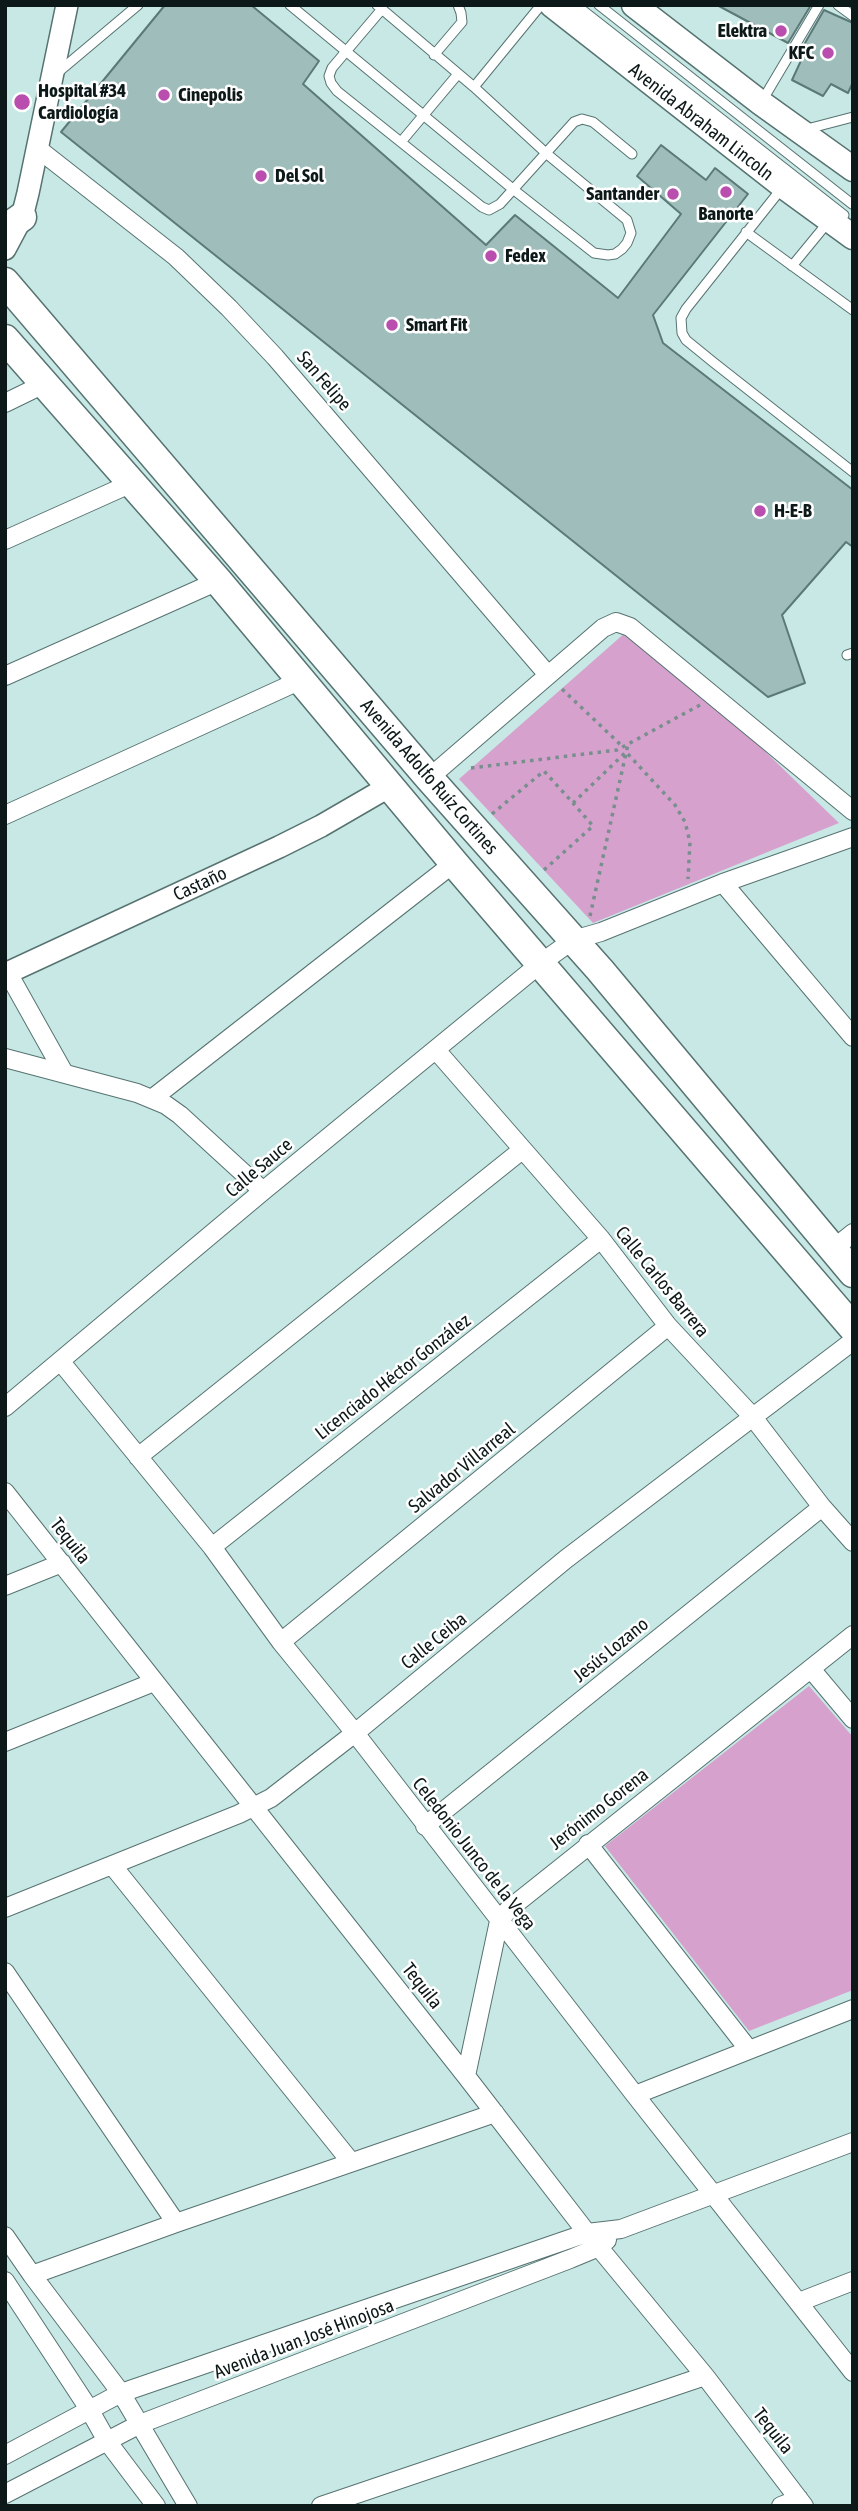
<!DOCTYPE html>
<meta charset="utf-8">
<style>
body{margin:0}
#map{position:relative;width:858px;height:2511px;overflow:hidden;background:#c8e8e5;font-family:"Asap Condensed",sans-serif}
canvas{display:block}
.frame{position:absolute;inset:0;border:7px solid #0d1918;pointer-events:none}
</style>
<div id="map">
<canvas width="858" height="2511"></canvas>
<div class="frame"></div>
</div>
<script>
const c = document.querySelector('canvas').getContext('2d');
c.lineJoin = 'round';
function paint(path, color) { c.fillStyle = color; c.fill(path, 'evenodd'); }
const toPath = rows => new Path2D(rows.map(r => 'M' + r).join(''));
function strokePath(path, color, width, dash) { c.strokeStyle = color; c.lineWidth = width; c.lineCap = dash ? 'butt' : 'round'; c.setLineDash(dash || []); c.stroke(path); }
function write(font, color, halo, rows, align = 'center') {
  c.font = font + ' "Asap Condensed",sans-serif'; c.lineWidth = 5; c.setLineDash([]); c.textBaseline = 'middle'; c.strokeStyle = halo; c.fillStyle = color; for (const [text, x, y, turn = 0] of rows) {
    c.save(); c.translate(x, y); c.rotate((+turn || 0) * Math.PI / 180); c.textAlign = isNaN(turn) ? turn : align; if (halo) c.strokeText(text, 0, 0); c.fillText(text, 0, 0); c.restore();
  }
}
const green = toPath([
 [626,632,711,699,839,823,593,923,459,779],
 [809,1686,853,1737,853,1990,749,2031,605,1846]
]);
const building = toPath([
 [165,5,251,5,319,61,303,84,486,245,515,215,618,298,681,214,637,176,661,145,706,180,715,168,748,194,653,315,663,343,853,490,853,547,846,542,782,615,805,683,768,697,61,132,165,5],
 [717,5,811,5,788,43,717,5],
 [824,10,853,23,853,82,848,93,831,84,823,96,792,80,805,52,801,50,824,10]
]);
const path = toPath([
 [562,689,623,747],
 [471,768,617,750,700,705],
 [492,814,544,771,573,803,626,752,675,805,685,822,690,842,688,879],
 [544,870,593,826,573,803],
 [590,916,628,744]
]);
const service = toPath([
 [290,5,514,190,594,253,608,255,615,254,622,249,627,243,631,233,627,220,547,154,474,87,377,5],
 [576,5,844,215],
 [599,5,852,204],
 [838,5,853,16],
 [382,9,332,68,329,76,331,83,337,91,482,207,489,210,500,204,574,122,582,119,593,122,632,154],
 [434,55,462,22,461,13,458,5],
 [56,74,138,5],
 [474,87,541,5],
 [762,101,819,5],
 [807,129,853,117],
 [401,142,458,74],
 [782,188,686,309,681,318,682,333,686,340,713,362,853,472],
 [746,232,853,310],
 [792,266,829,221],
 [847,655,853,653]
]);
const minor = toPath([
 [37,148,176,257,229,308,275,357,548,675],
 [5,403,44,384],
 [5,540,132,483],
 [5,676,218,581],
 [429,778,603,628,616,622,630,627,853,811],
 [5,815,301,680],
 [723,883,853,1037],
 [8,973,64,1073],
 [436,1050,601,1239,668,1326,752,1416,822,1507,853,1542],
 [5,1058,137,1093,166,1105,180,1115,263,1191],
 [153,1098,454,863],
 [832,1250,853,1233],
 [61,1362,212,1547,281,1642,355,1733,635,2095,853,2372],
 [5,1407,263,1191,541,963,573,940,601,932,723,883,853,837],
 [138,1457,522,1150],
 [5,1492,466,2076,587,2233,705,2376,804,2506],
 [212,1547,601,1239],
 [5,1586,62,1563],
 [281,1642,668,1326],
 [811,1669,853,1719],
 [5,1742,154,1682],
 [425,1826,822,1507],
 [588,1844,749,2050],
 [112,1865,351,2162],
 [5,1908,239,1814,271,1798,355,1733,566,1559,853,1341],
 [5,1972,176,2223],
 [466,2076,499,1921,509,1909,853,1635],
 [635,2095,853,2009],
 [5,2236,32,2275,121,2393,188,2506],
 [32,2275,176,2223,495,2113],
 [5,2281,89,2409,107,2441,156,2506],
 [799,2302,853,2281],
 [5,2455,121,2393,587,2233,621,2229,853,2142],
 [5,2494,140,2424,570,2259,599,2247,607,2240],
 [321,2506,705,2376],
 [781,2506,799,2499]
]);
const tertiary = toPath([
 [5,249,22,217,28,193,67,5],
 [5,974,279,847,321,826,390,786]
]);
const secondary = toPath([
 [552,5,783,186,853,237],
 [634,5,761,103,853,169]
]);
const primary = toPath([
 [5,229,22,217],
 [5,282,429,778,600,970,853,1273],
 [5,339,218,581,454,863,853,1328]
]);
const markers = [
 [781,31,7,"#b94eae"],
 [828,53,7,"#b94eae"],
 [164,95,7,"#b94eae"],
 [22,102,9,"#b94eae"],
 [261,176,7,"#b94eae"],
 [726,192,7,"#b94eae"],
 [673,194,7,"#b94eae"],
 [491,256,7,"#b94eae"],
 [392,325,7,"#b94eae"],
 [760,511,7,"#b94eae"]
];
const poiNames = [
 ["Elektra",767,31,"right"],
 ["KFC",814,53,"right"],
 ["Hospital #34",38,91],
 ["Cardiología",38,113],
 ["Cinepolis",178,95],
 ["Del Sol",275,176],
 ["Santander",659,194,"right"],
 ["Banorte",726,214,"center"],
 ["Fedex",505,256],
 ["Smart Fit",406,325],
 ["H-E-B",774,511]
];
const streetNames = [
 ["Avenida Abraham Lincoln",701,122,38],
 ["San Felipe",324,381,49],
 ["Avenida Adolfo Ruíz Cortines",429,777,49],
 ["Castaño",200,884,-25],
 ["Calle Sauce",259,1168,-40],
 ["Calle Carlos Barrera",662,1282,51],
 ["Licenciado Héctor González",393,1377,-38],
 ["Salvador Villarreal",462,1468,-39],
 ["Tequila",70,1541,52],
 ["Calle Ceiba",434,1641,-39],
 ["Jesús Lozano",611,1650,-39],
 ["Jerónimo Gorena",599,1809,-38],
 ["Celedonio Junco de la Vega",474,1854,52],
 ["Tequila",422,1986,52],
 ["Avenida Juan José Hinojosa",304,2339,-21],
 ["Tequila",773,2431,52]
];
paint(green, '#d7a1ce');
paint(building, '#9ebdbb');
strokePath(building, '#5b7976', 2);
strokePath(service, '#567371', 11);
strokePath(minor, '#567371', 20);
strokePath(tertiary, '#567371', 24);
strokePath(secondary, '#567371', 27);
strokePath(primary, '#567371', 31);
strokePath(path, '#788f8d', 3.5, [3.5, 5]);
strokePath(service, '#fff', 9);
strokePath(minor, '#fff', 18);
strokePath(tertiary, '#fff', 21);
strokePath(secondary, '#fff', 24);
strokePath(primary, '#fff', 28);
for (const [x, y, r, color] of markers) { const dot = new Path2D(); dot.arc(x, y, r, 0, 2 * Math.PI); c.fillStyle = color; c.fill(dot); strokePath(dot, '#fff', 2.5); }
write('bold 19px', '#0d1918', '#fff', poiNames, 'left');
write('19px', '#0d1918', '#fff', streetNames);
</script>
